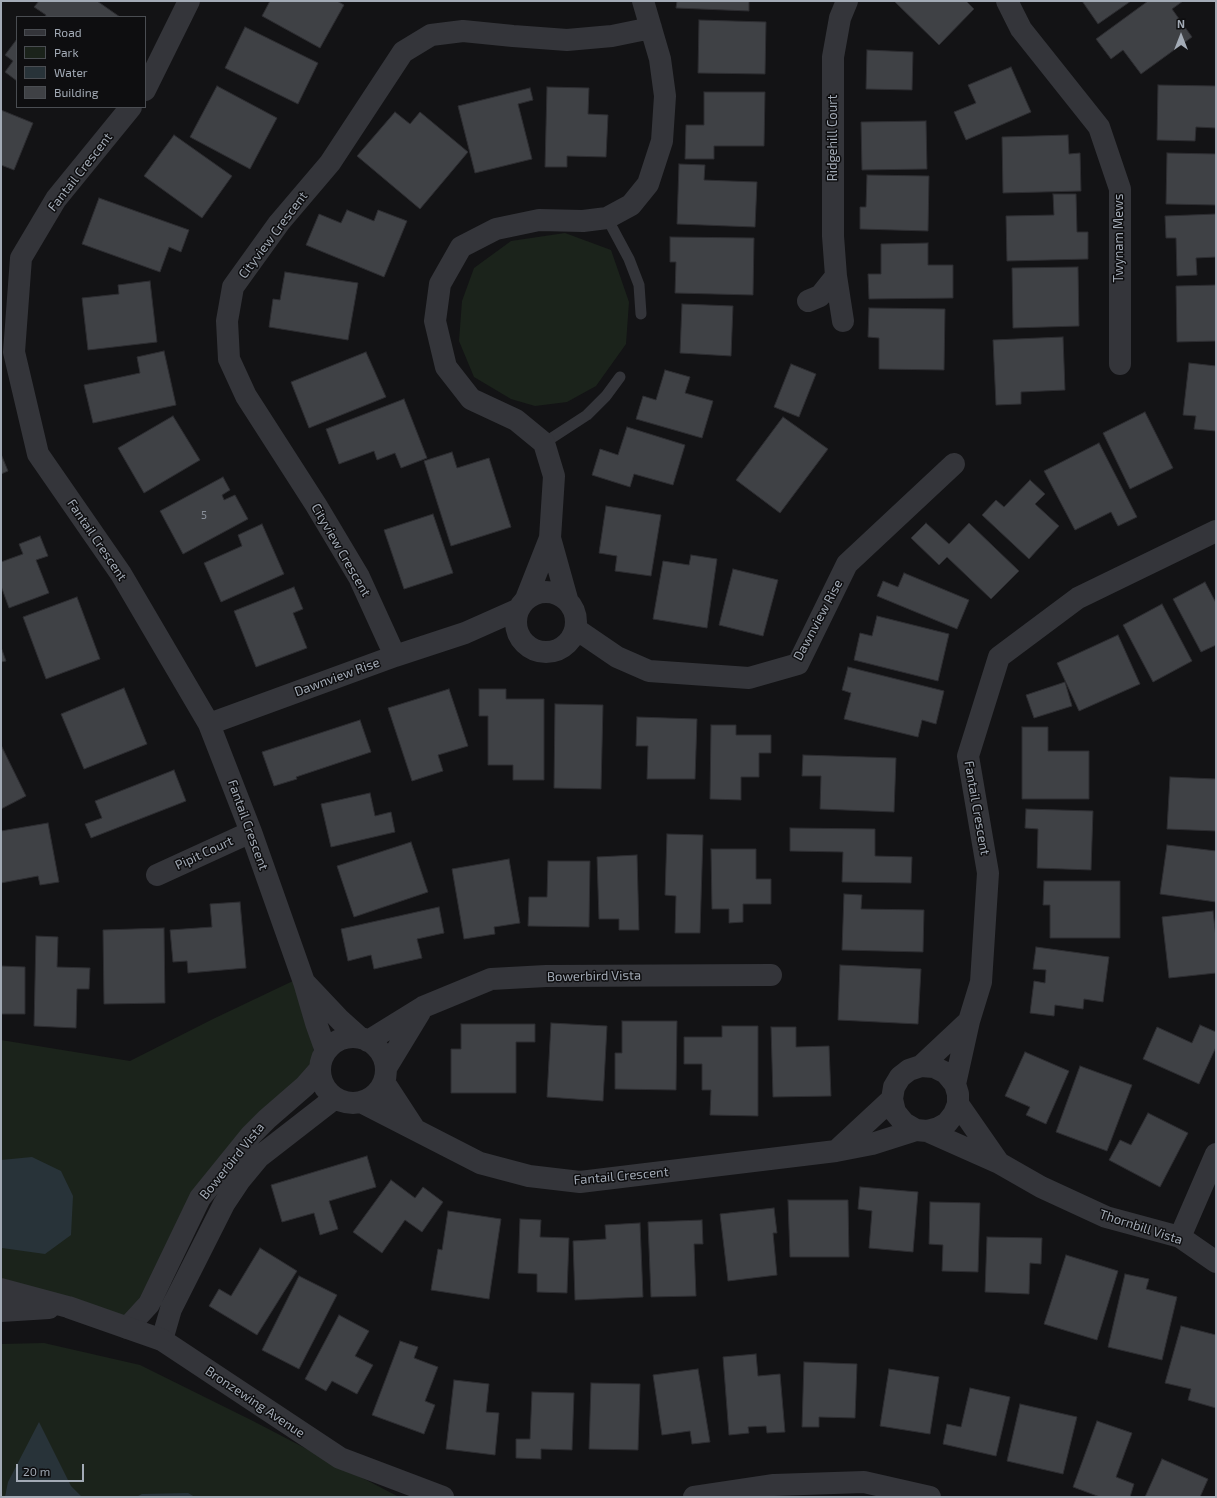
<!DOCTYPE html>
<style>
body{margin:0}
#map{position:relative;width:1217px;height:1498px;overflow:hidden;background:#131315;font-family:"Exo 2",sans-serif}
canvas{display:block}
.frame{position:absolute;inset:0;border:2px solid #a3abb6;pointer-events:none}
.legend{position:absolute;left:16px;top:16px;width:130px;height:92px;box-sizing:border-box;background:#0e0e10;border:1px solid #4a4d52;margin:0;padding:5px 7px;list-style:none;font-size:12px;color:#a3abb6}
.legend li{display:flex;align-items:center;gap:8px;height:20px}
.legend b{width:20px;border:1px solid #4a4d52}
.north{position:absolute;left:1161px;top:16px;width:40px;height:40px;-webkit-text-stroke:3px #0e0e10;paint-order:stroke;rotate:0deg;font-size:11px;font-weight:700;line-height:16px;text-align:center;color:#a3abb6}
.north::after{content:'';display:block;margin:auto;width:14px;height:18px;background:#a3abb6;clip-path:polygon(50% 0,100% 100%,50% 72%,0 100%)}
.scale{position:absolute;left:16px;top:1464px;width:68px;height:18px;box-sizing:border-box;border:2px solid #a3abb6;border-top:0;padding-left:5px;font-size:12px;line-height:14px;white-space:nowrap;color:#a3abb6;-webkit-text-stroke:3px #0e0e10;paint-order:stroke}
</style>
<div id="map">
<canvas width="1217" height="1498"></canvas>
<div class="frame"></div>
<ul class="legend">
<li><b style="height:5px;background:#34353a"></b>Road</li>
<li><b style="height:11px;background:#1b231b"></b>Park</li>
<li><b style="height:11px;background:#283339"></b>Water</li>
<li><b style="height:11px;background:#3f4145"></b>Building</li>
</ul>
<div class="north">N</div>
<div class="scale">20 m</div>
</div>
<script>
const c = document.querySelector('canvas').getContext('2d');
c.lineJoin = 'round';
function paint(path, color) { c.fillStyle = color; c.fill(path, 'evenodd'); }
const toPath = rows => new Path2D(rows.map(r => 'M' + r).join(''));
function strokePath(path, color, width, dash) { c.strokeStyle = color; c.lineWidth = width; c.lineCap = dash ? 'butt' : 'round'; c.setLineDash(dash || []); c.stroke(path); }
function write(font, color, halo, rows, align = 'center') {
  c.font = font + ' "Exo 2",sans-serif'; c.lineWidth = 3; c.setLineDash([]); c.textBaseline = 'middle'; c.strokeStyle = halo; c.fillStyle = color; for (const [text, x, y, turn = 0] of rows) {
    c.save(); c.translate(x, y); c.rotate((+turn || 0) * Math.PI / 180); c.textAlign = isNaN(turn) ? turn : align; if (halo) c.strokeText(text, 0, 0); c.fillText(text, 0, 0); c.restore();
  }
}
const green = toPath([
 [565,233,611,250,629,302,626,344,596,386,567,402,535,406,511,399,474,377,459,341,462,301,474,268,511,241],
 [295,980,313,1031,314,1059,303,1083,252,1129,134,1317,113,1321,1,1286,1,1040,130,1061,213,1019],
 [44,1343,140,1365,253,1421,399,1497,1,1497,1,1344]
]);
const water = toPath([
 [32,1157,61,1171,73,1196,71,1235,45,1254,2,1248,1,1247,1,1160],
 [39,1422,71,1486,82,1497,5,1497,8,1482],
 [188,1493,195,1497,136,1497,142,1494]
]);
const building = toPath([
 [39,1,97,1,120,17,45,17,46,15,34,7,39,1],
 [270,1,337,1,344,5,320,48,262,16,270,1],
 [677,1,749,1,749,11,676,8,677,1],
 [894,1,966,1,974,9,939,45,894,1],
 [1082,1,1131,1,1098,24,1082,1],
 [1148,1,1183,1,1172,9,1192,37,1141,74,1123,50,1111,59,1096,39,1148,1],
 [699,20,766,22,765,74,698,73,699,20],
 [245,27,318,63,298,104,225,68,245,27],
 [17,39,17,81,5,72,13,61,5,55,17,39],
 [867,50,913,52,912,90,866,89,867,50],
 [1011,67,1031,112,966,140,954,112,976,103,968,85,1011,67],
 [1158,85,1216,86,1216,128,1196,127,1195,141,1157,140,1158,85],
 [217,86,277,118,250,169,190,137,217,86],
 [547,87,589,88,588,114,608,115,606,157,567,156,567,167,545,167,547,87],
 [530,88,533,100,518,104,532,159,475,173,458,106,530,88],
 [704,92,765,92,764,146,714,146,714,159,685,159,686,125,704,125,704,92],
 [1,110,33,123,14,170,1,165,1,110],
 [395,112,410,124,420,112,468,152,420,209,357,156,395,112],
 [926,121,927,169,862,170,861,122,926,121],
 [174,135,232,176,202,218,144,176,174,135],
 [1068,135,1069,154,1080,153,1081,191,1003,193,1002,137,1068,135],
 [1167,153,1216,154,1216,205,1166,204,1167,153],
 [679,164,705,165,704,180,757,182,755,227,677,224,679,164],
 [867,175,929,176,928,231,860,229,860,207,866,207,867,175],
 [1053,194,1076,194,1077,232,1088,232,1088,259,1007,261,1006,216,1054,215,1053,194],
 [99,198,189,230,181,252,169,247,160,272,82,244,99,198],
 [347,210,374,221,378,210,407,221,384,277,306,245,319,214,341,223,347,210],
 [1216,214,1216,257,1196,258,1197,275,1177,276,1176,238,1166,238,1165,216,1216,214],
 [670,237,754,238,753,295,675,293,676,262,670,262,670,237],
 [928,243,928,265,953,265,953,298,869,299,868,274,881,274,881,244,928,243],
 [1078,267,1079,326,1013,328,1012,268,1078,267],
 [285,272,358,283,348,340,269,327,273,299,280,300,285,272],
 [150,281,157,342,88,350,82,298,119,294,118,285,150,281],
 [1216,285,1216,341,1177,342,1176,286,1216,285],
 [682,304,733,306,731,356,680,353,682,304],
 [869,308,945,309,944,370,879,369,879,338,868,337,869,308],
 [1063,337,1065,390,1021,392,1021,404,996,405,993,340,1063,337],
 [164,351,176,405,93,423,84,385,140,373,137,357,164,351],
 [366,352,386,397,309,428,291,382,366,352],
 [1189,363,1216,366,1216,431,1194,429,1196,416,1183,415,1189,363],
 [791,364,816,374,799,417,774,407,791,364],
 [665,370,690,377,685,393,713,401,702,438,636,419,643,396,656,400,665,370],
 [404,399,427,458,401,468,395,453,377,460,374,451,339,464,326,429,404,399],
 [1145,412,1173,468,1130,489,1103,433,1145,412],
 [173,416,200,460,144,493,118,448,173,416],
 [783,417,828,449,780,513,736,480,783,417],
 [627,427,685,445,673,485,634,474,630,487,592,475,600,449,618,455,627,427],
 [1099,443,1137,517,1118,526,1111,512,1075,530,1044,471,1099,443],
 [452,452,457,468,489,458,511,527,451,546,424,461,452,452],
 [1,454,8,471,1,474,1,454],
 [223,477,230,490,222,495,224,500,235,495,248,519,183,554,160,511,223,477],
 [1030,480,1045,494,1035,504,1059,526,1029,559,982,515,996,500,1004,507,1030,480],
 [606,506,661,515,651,576,615,571,617,556,599,553,606,506],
 [433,514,453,573,404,589,384,530,433,514],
 [926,523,949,544,969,523,1019,571,991,599,947,557,939,565,911,538,926,523],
 [262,524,284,574,221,602,204,563,242,546,238,535,262,524],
 [40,536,48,556,36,560,49,593,9,608,1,586,1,562,23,554,19,544,40,536],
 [691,555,717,559,707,628,653,619,663,561,689,565,691,555],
 [733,569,778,580,763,636,719,625,733,569],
 [904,573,969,600,957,629,877,596,883,581,898,587,904,573],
 [1205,582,1216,603,1216,645,1201,652,1173,599,1205,582],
 [294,587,303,609,293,613,307,648,256,667,234,611,294,587],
 [77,597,100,659,46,679,23,617,77,597],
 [1162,604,1192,661,1153,682,1123,625,1162,604],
 [877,616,949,634,938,681,854,660,860,633,872,636,877,616],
 [1118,635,1140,684,1079,711,1057,663,1118,635],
 [1,647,6,661,1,662,1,647],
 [848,667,944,691,936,724,922,720,918,737,844,719,851,693,842,690,848,667],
 [1065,682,1072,706,1034,718,1026,695,1065,682],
 [124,688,147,744,84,769,61,714,124,688],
 [449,689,468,746,438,755,443,771,412,781,388,708,449,689],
 [479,689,506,689,506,699,544,699,544,780,513,780,513,765,488,765,488,716,479,716,479,689],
 [555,704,603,705,601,789,554,788,555,704],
 [637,717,697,719,695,779,647,779,648,746,636,746,637,717],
 [360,720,371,752,296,777,297,779,274,786,262,752,360,720],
 [711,725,736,725,736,735,771,735,771,753,759,753,759,777,741,777,741,800,710,799,711,725],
 [1022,727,1048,727,1048,751,1089,751,1089,799,1022,799,1022,727],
 [1,745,26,796,1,809,1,745],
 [803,755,896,758,894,812,820,809,821,776,802,776,803,755],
 [174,770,186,801,91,838,85,824,102,818,95,801,174,770],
 [1170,777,1216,779,1216,831,1167,829,1170,777],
 [370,793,375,816,391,812,395,832,331,847,321,804,370,793],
 [1026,809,1093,811,1091,870,1037,868,1038,829,1025,828,1026,809],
 [48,823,59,882,40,885,38,876,1,883,1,831,48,823],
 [790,828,875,829,875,856,912,857,911,883,842,882,843,852,790,851,790,828],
 [667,834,703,835,700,933,675,933,676,896,665,895,667,834],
 [411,842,428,892,354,917,337,866,411,842],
 [1167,845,1216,851,1216,902,1160,894,1167,845],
 [711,849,756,849,756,879,771,879,771,904,743,904,743,922,729,923,729,909,712,909,711,849],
 [637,855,639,930,619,930,619,919,599,919,597,857,637,855],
 [509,859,520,923,494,927,495,934,464,939,452,869,509,859],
 [548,861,590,861,589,927,528,926,529,897,547,897,548,861],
 [1044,881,1120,881,1120,938,1050,938,1050,905,1043,905,1044,881],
 [844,894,862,895,861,909,924,910,923,952,842,950,844,894],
 [240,902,246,968,188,973,187,961,173,962,170,930,212,927,210,904,240,902],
 [439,907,444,933,417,939,422,958,374,969,371,955,348,961,341,929,439,907],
 [1213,911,1216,938,1216,973,1169,978,1162,917,1213,911],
 [164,928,165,1003,104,1004,103,930,164,928],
 [36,936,58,937,57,967,90,968,89,989,77,989,76,1028,34,1026,36,936],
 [1036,947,1109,957,1103,1002,1084,999,1083,1009,1055,1005,1054,1016,1030,1013,1034,981,1045,983,1046,970,1033,969,1036,947],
 [840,965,921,969,918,1024,838,1020,840,965],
 [1,966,25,967,25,1014,1,1014,1,966],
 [622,1021,677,1021,676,1090,615,1089,615,1053,622,1053,622,1021],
 [551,1023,607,1026,603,1101,547,1097,551,1023],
 [461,1024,535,1024,535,1042,516,1042,516,1093,451,1093,451,1049,461,1049,461,1024],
 [1200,1025,1216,1032,1216,1047,1199,1084,1143,1059,1157,1027,1192,1043,1200,1025],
 [722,1026,758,1026,758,1116,710,1115,711,1090,702,1090,702,1064,684,1064,684,1037,722,1037,722,1026],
 [771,1027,796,1027,796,1047,829,1046,831,1096,773,1097,771,1027],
 [1025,1052,1069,1071,1046,1124,1026,1115,1030,1107,1005,1096,1025,1052],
 [1080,1066,1132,1085,1107,1151,1056,1132,1080,1066],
 [1148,1113,1188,1133,1160,1187,1109,1160,1120,1140,1131,1145,1148,1113],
 [367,1156,376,1187,329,1201,338,1229,320,1235,314,1213,282,1222,271,1185,367,1156],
 [391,1180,415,1198,423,1187,443,1202,422,1232,405,1220,382,1253,353,1232,391,1180],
 [860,1187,918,1192,913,1252,869,1248,872,1211,858,1209,860,1187],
 [788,1200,848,1200,849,1257,790,1257,788,1200],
 [930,1202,980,1203,978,1272,942,1271,943,1245,929,1244,930,1202],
 [774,1208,777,1233,773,1233,777,1275,728,1281,720,1214,774,1208],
 [448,1211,501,1219,489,1299,431,1290,438,1249,442,1250,448,1211],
 [520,1219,541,1220,540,1237,569,1238,567,1293,537,1292,537,1274,518,1273,520,1219],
 [702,1220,703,1244,694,1244,696,1296,651,1297,648,1222,702,1220],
 [640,1223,643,1297,575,1300,573,1241,606,1239,605,1225,640,1223],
 [987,1237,1042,1238,1041,1264,1030,1263,1029,1294,985,1292,987,1237],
 [260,1248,297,1271,257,1335,209,1306,219,1289,231,1296,260,1248],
 [1066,1255,1118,1271,1097,1340,1044,1324,1066,1255],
 [1125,1274,1149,1279,1146,1289,1177,1297,1162,1360,1108,1347,1125,1274],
 [299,1276,337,1295,299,1369,262,1350,299,1276],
 [339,1315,369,1331,355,1356,373,1365,357,1394,332,1381,326,1391,305,1379,339,1315],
 [1181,1326,1216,1335,1216,1408,1188,1400,1191,1389,1165,1383,1181,1326],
 [400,1341,418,1347,414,1358,438,1367,425,1401,435,1405,424,1434,372,1415,400,1341],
 [756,1354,758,1376,780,1374,785,1432,767,1433,766,1426,748,1427,749,1433,729,1435,723,1357,756,1354],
 [804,1362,857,1364,855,1418,819,1417,819,1427,802,1427,804,1362],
 [698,1369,710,1442,692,1444,690,1431,662,1435,653,1375,698,1369],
 [889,1369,939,1377,930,1434,880,1426,889,1369],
 [454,1380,489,1384,486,1412,499,1413,495,1455,446,1449,454,1380],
 [591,1383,640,1384,638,1450,589,1449,591,1383],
 [970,1388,1010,1397,996,1456,943,1444,947,1424,961,1427,970,1388],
 [532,1392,574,1393,572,1450,541,1449,541,1459,516,1458,516,1439,530,1439,532,1392],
 [1020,1404,1077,1417,1063,1474,1007,1461,1020,1404],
 [1097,1421,1132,1433,1116,1477,1134,1484,1130,1497,1100,1497,1073,1487,1097,1421],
 [1162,1459,1208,1479,1200,1497,1145,1497,1162,1459]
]);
const service = toPath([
 [607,218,629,259,639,285,641,314],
 [544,443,587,415,606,396,620,377]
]);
const minor = toPath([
 [1007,1,1021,29,1099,127,1120,189,1120,364],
 [145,90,189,1],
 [131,107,56,199,21,258,14,352,38,454,121,574,209,724,251,832,304,982,316,1023,326,1051],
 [808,301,820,296,836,276],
 [843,321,836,276,833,236,833,57,840,18,847,1],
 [550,538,567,599],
 '516 622a30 30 0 1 1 60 0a30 30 0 1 1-60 0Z',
 [526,599,550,538,554,476,544,443,516,420,471,399,446,367,435,321,440,284,461,247,496,229,539,220,583,221,607,218,631,205,648,184,662,141,665,96,660,59,643,1],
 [576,629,617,657,649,671,749,678,798,664,847,564,954,464],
 [395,656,359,577,316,505,246,396,229,359,227,321,233,287,279,223,330,163,403,52,431,35,463,31,513,36,567,40,612,36,651,28],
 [209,724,395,656,465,633,519,609],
 [157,875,251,832],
 [306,984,340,1020,360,1038],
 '320 1070a33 33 0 1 1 66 0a33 33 0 1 1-66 0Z',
 [368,1041,423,1007,491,979,546,976,771,975],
 [921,1066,934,1067,946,1073,955,1084,958,1094,958,1104,954,1114,947,1123,938,1128,927,1131,916,1130,904,1123,895,1112,892,1099,894,1087,900,1077,909,1070,921,1066,969,1021],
 [386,1068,420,1012],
 [384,1082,414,1128],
 [955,1084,969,1021,981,982,988,873,968,756,999,657,1078,598,1216,531],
 [361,1102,480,1163,529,1176,580,1182,836,1151,872,1144,916,1130],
 [958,1104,999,1163],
 [927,1131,999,1163,1041,1187,1106,1217,1180,1237,1216,1262],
 [836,1151,892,1099],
 [1180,1237,1216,1154],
 [127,1328,149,1304,200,1198,251,1135,267,1119,305,1086,320,1069],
 [162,1340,171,1309,224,1204,240,1180,259,1157,335,1098]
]);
const tertiary = toPath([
 [1,1289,68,1307,162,1340,340,1458,443,1497],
 [1,1311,49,1308],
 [694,1497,774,1485,864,1482,930,1497]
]);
const numberNames = [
 ["5",204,515]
];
const streetNames = [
 ["Ridgehill Court",833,138,-90],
 ["Fantail Crescent",80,172,-52],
 ["Cityview Crescent",273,235,-53],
 ["Twynam Mews",1119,238,-90],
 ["Fantail Crescent",97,540,56],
 ["Cityview Crescent",341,550,60],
 ["Dawnview Rise",818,620,-62],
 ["Dawnview Rise",337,677,-20],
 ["Fantail Crescent",977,808,80],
 ["Fantail Crescent",248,825,70],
 ["Pipit Court",204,853,-25],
 ["Bowerbird Vista",594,976,-1],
 ["Bowerbird Vista",232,1161,-51],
 ["Fantail Crescent",621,1176,-5],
 ["Thornbill Vista",1141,1227,18],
 ["Bronzewing Avenue",255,1402,34]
];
paint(green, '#1b231b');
paint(water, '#283339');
paint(building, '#3f4145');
strokePath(building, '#2d2d31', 1);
strokePath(service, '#34353a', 11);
strokePath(minor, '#34353a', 22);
strokePath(tertiary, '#34353a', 22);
write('11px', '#8a909a', null, numberNames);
write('13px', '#a3abb6', '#0e0e10', streetNames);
</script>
